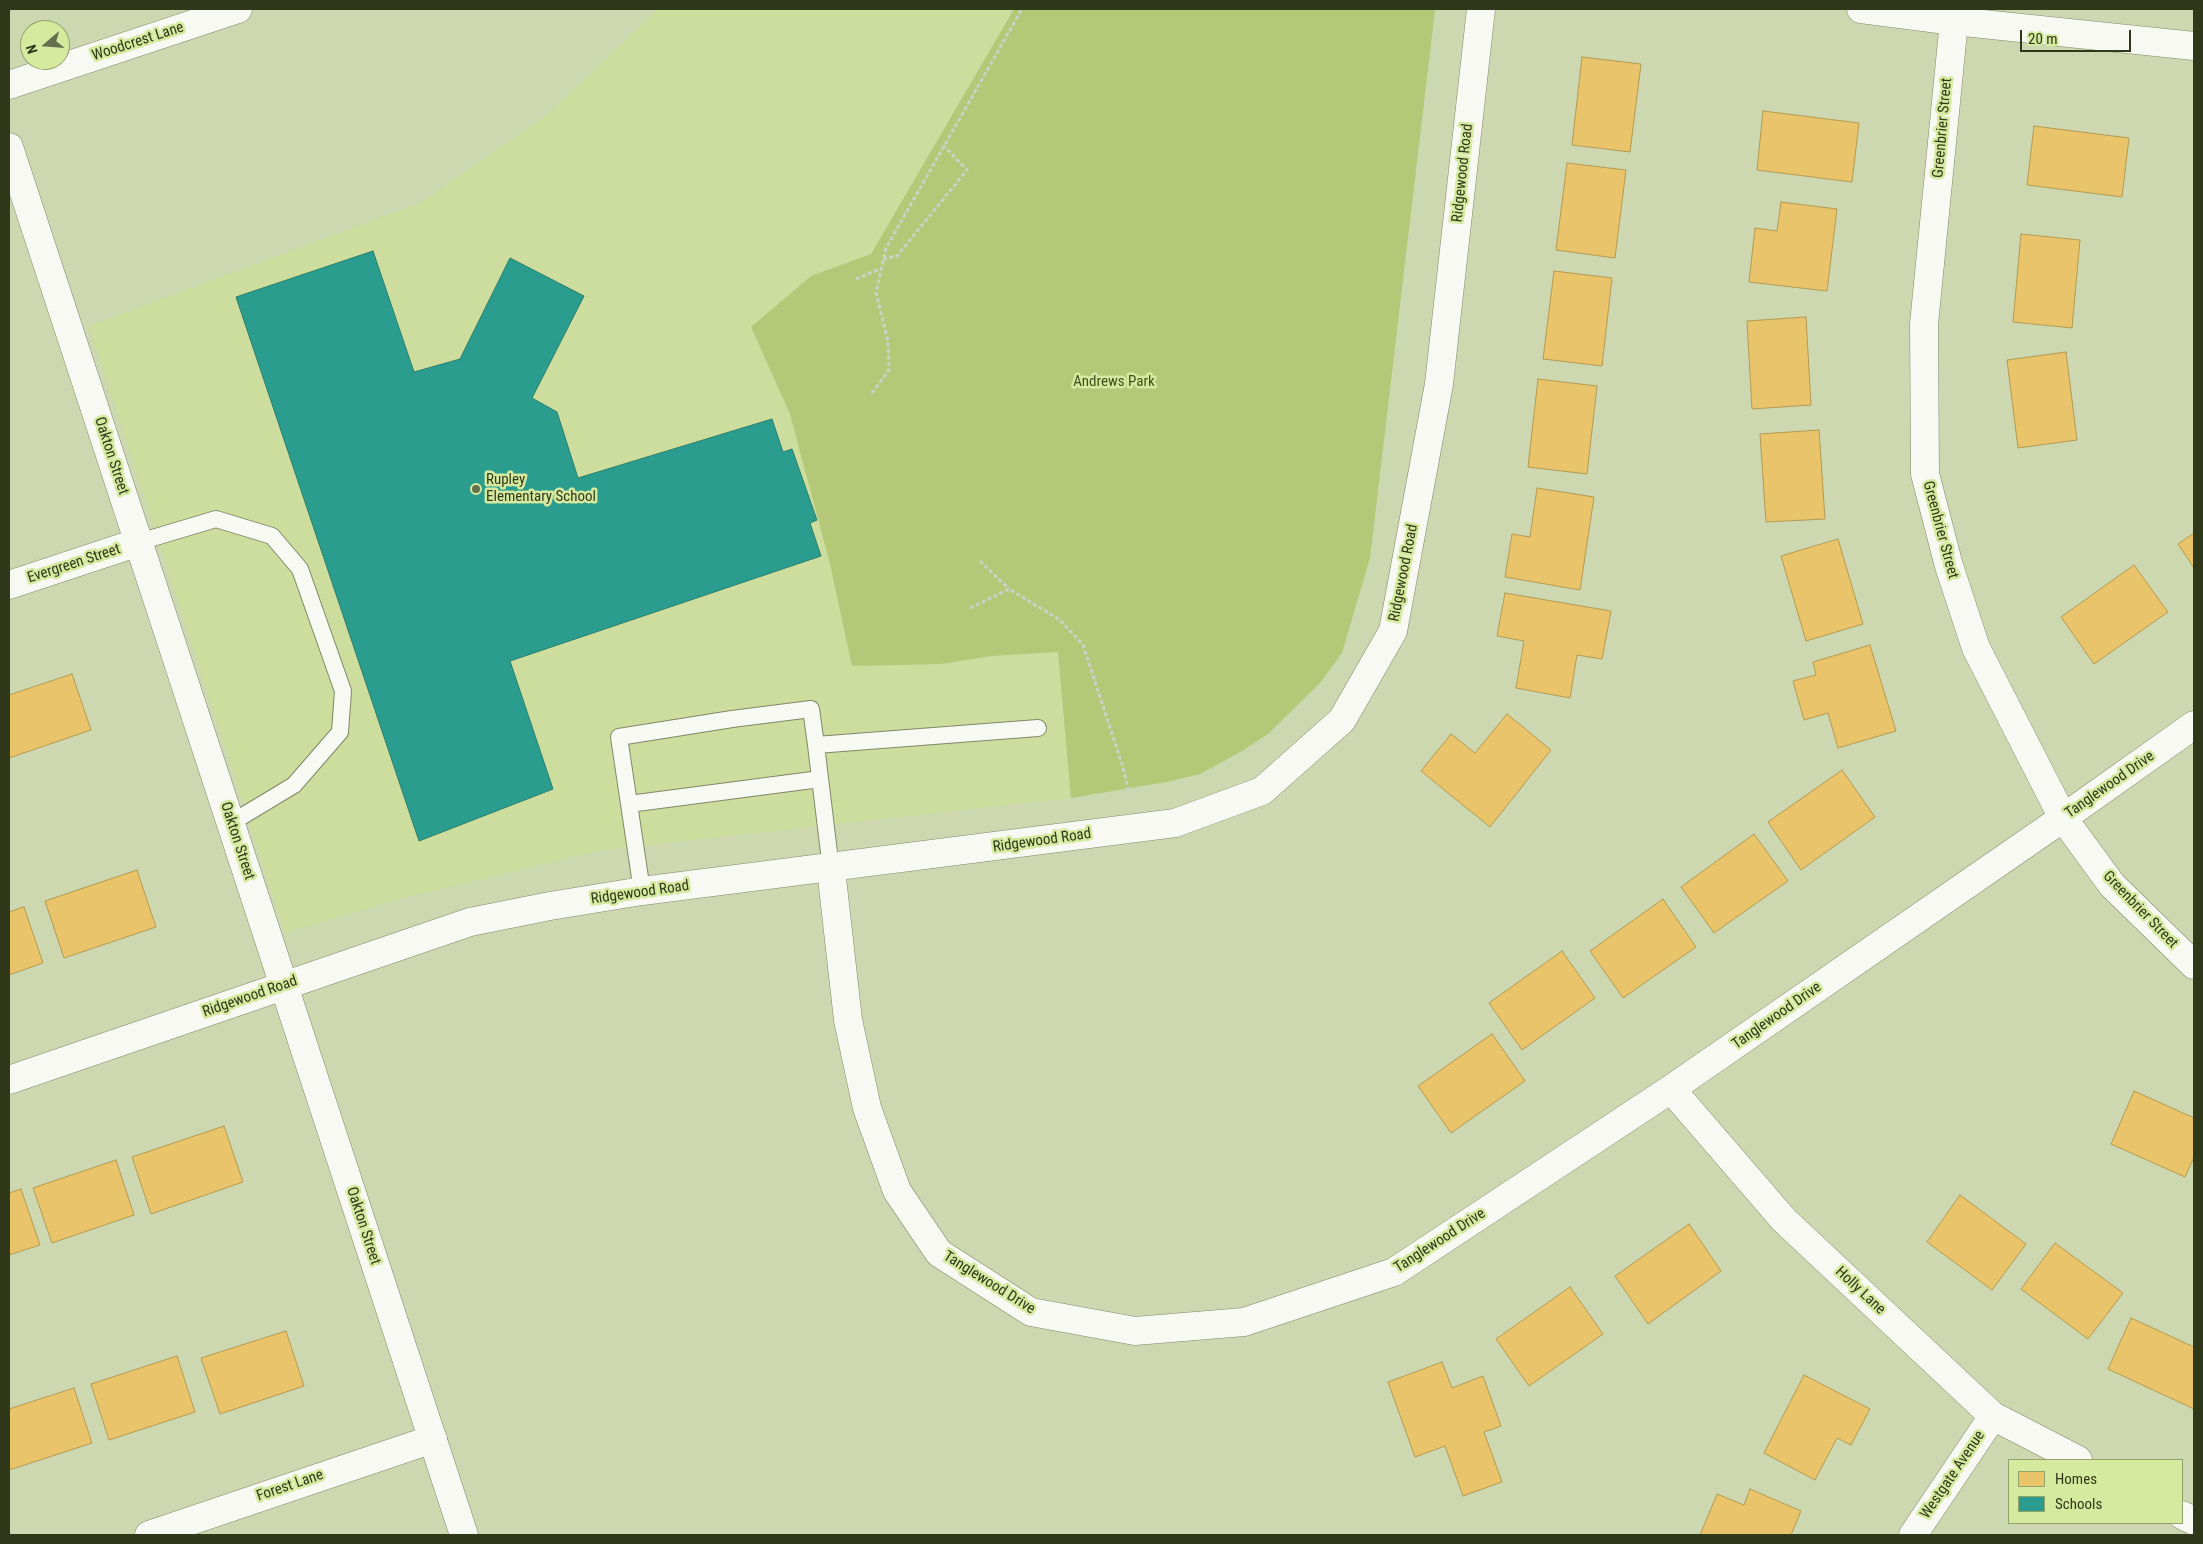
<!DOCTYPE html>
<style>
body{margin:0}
#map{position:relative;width:2203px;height:1544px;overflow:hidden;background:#cdd8b0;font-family:"Roboto Condensed",sans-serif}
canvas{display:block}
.frame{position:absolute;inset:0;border:10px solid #30381a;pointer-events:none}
.legend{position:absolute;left:2008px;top:1459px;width:175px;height:65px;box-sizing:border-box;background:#d5e99f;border:1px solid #93a26a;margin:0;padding:6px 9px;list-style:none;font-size:15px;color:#30381a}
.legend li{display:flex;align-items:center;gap:10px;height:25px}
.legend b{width:25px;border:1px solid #93a26a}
.north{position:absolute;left:20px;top:20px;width:50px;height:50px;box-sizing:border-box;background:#d5e99f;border:1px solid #93a26a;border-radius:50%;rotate:252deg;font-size:14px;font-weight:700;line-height:20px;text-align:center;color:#30381a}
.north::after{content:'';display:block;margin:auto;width:18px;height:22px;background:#67704e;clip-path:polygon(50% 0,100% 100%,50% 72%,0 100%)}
.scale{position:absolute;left:2020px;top:30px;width:111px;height:22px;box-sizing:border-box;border:2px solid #30381a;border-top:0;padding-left:6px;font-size:15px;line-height:18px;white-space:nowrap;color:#30381a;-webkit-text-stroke:4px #d5e99f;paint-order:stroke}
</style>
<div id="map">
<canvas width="2203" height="1544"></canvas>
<div class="frame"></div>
<ul class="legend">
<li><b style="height:14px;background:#e9c46a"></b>Homes</li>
<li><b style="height:14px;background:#2a9d8f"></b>Schools</li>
</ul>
<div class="north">N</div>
<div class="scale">20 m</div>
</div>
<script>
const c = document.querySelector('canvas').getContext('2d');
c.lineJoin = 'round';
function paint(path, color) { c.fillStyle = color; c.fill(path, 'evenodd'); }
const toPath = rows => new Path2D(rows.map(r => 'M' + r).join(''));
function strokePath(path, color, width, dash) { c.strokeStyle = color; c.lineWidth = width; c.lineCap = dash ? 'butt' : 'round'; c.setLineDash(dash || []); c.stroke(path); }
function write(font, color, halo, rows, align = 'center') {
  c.font = font + ' "Roboto Condensed",sans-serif'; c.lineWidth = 5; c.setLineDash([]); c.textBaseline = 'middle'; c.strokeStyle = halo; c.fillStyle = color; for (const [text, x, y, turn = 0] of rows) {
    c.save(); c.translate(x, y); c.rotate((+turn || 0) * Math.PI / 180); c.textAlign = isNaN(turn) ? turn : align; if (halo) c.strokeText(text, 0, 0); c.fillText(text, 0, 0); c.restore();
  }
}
const built = toPath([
 [658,9,1014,9,871,254,811,276,751,327,790,414,830,564,852,665,941,664,991,656,1058,652,1071,798,603,850,403,898,285,933,89,326,420,203,546,116]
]);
const green = toPath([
 [1014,9,1435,10,1370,558,1342,653,1320,683,1268,734,1242,751,1200,774,1166,782,1071,798,1058,652,991,656,941,664,852,666,830,564,790,414,751,327,811,276,871,254]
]);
const homes = toPath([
 [1582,57,1641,64,1630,152,1572,145,1582,57],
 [1763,111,1859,123,1852,182,1757,170,1763,111],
 [2034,126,2129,138,2122,197,2027,185,2034,126],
 [1567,163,1626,170,1615,258,1556,250,1567,163],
 [1781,202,1837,209,1827,291,1749,282,1755,228,1777,231,1781,202],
 [2021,234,2080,240,2072,328,2013,322,2021,234],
 [1554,271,1612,278,1602,366,1543,359,1554,271],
 [1806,317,1811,405,1752,409,1747,321,1806,317],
 [2066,352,2077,440,2018,448,2007,360,2066,352],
 [1538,379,1597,386,1587,474,1528,467,1538,379],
 [1819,430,1825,519,1766,522,1760,434,1819,430],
 [1537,488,1594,497,1580,590,1505,577,1512,534,1530,537,1537,488],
 [2194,533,2194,568,2178,544,2194,533],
 [1838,539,1863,624,1806,641,1781,556,1838,539],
 [2134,565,2168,612,2094,664,2061,617,2134,565],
 [1505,593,1611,611,1602,659,1577,655,1570,698,1516,688,1524,641,1497,636,1505,593],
 [1870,645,1896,731,1838,748,1828,713,1804,720,1793,681,1816,675,1813,662,1870,645],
 [72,674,91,730,9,758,9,695,72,674],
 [1507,714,1551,750,1490,827,1421,771,1451,734,1475,753,1507,714],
 [1842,770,1875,817,1801,870,1768,822,1842,770],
 [1754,834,1788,881,1714,933,1681,887,1754,834],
 [137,870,156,927,64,958,45,901,137,870],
 [1663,899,1696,947,1623,998,1590,951,1663,899],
 [24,907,43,963,9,975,9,912,24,907],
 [1562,951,1595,998,1522,1050,1489,1003,1562,951],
 [1492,1034,1525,1081,1451,1133,1418,1086,1492,1034],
 [2134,1091,2194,1118,2194,1157,2185,1177,2111,1144,2134,1091],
 [224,1126,243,1182,151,1214,132,1157,224,1126],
 [116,1160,134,1215,52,1243,33,1188,116,1160],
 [21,1189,40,1245,9,1255,9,1193,21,1189],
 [1960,1195,2026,1244,1992,1290,1927,1242,1960,1195],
 [1689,1224,1721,1271,1648,1324,1615,1276,1689,1224],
 [2055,1243,2123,1293,2088,1339,2021,1289,2055,1243],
 [1570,1287,1603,1334,1529,1386,1496,1339,1570,1287],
 [2131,1318,2194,1347,2194,1409,2108,1369,2131,1318],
 [286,1331,304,1386,220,1414,201,1358,286,1331],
 [177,1356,195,1412,109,1440,91,1384,177,1356],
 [1442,1362,1452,1388,1483,1376,1501,1426,1484,1432,1502,1482,1463,1496,1445,1446,1415,1457,1388,1382,1442,1362],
 [1804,1375,1870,1409,1851,1445,1837,1438,1815,1480,1764,1453,1804,1375],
 [74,1388,92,1443,9,1470,9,1409,74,1388],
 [1750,1489,1801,1511,1791,1535,1700,1535,1717,1494,1744,1505,1750,1489]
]);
const schools = toPath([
 [373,251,414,372,460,359,510,258,584,296,532,398,557,412,578,478,772,419,783,452,792,449,817,520,810,523,821,556,510,661,553,789,419,841,236,297,373,251]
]);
const path = toPath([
 [883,259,897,256,967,170,944,146],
 [856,279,880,269],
 [872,393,889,370,888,341,876,293,886,248,1022,9],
 [980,561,1009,589],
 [970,608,1009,589,1060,620,1083,645,1123,767,1129,795]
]);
const service = toPath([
 [139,542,216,519,272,536,300,569,343,691,340,732,294,785,231,823],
 [629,804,820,779],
 [831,869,816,745,1038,728],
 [642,891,619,737,732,719,811,709,816,745]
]);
const minor = toPath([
 [1861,9,1954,21,2194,46],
 [1954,21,1924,324,1925,474,1949,566,1976,648,2063,818,2112,885,2194,965],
 [9,85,238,9],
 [9,585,139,542],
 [831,869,848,1020,867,1108,897,1191,939,1253,1031,1312,1135,1331,1244,1322,1394,1272,1671,1089,2063,818,2194,725],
 [9,1080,470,922,550,906,642,891,1175,823,1262,791,1342,720,1393,631,1439,384,1481,9],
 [1671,1089,1784,1220,1993,1416,2078,1460],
 [2182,1515,2194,1521],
 [149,1535,433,1439],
 [1913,1535,1993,1416]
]);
const tertiary = toPath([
 [9,147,464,1535]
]);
const markers = [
 [476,489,5,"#67704e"]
];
const streetNames = [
 ["Woodcrest Lane",138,42,-18],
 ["Greenbrier Street",1943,128,-85],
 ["Ridgewood Road",1463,173,-84],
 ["Oakton Street",111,456,72],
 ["Greenbrier Street",1940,530,75],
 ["Evergreen Street",74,564,-18],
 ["Ridgewood Road",1404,573,-79],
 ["Tanglewood Drive",2110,785,-35],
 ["Oakton Street",237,841,72],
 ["Ridgewood Road",1042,841,-8],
 ["Ridgewood Road",640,893,-8],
 ["Greenbrier Street",2140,910,46],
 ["Ridgewood Road",250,997,-19],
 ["Tanglewood Drive",1777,1016,-35],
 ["Oakton Street",363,1226,72],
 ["Tanglewood Drive",1440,1241,-33],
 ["Tanglewood Drive",989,1283,32],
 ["Holly Lane",1860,1291,43],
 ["Westgate Avenue",1953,1475,-56],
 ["Forest Lane",290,1486,-19]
];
const parkNames = [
 ["Andrews Park",1114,382]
];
const poiNames = [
 ["Rupley",486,480],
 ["Elementary School",486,497]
];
paint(built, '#ccdd9e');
paint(green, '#b5c878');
paint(homes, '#e9c46a');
strokePath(homes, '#b29a52', 1);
paint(schools, '#2a9d8f');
strokePath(schools, '#2c7f6c', 1);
strokePath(service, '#808868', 18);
strokePath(minor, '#808868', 29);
strokePath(tertiary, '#808868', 29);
strokePath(path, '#cdd0c4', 3, [4, 2.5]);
strokePath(service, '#f8f9f3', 16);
strokePath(minor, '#f8f9f3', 28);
strokePath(tertiary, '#f8f9f3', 28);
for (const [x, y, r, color] of markers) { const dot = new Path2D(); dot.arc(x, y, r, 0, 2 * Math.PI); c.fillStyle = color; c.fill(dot); strokePath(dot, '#d5e99f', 2); }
write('15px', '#30381a', '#d5e99f', streetNames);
write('15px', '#444f1e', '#d5e99f', parkNames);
write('15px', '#30381a', '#d5e99f', poiNames, 'left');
</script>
